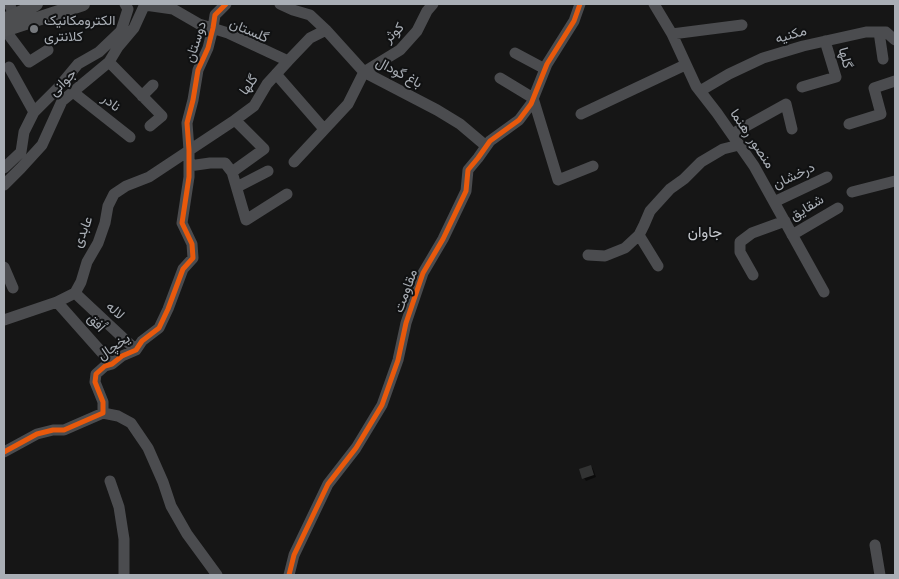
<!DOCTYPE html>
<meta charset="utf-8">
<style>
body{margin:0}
#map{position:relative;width:899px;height:579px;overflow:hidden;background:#161616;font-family:Manrope,sans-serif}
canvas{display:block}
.frame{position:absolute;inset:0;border:5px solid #a9aeb5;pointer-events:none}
</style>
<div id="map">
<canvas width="899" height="579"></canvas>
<div class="frame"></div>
</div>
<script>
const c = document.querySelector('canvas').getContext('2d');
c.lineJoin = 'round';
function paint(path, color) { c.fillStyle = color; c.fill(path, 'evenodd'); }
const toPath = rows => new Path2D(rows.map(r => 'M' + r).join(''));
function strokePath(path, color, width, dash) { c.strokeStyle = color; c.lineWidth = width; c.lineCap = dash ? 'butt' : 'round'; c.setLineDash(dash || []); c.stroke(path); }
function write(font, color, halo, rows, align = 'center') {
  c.font = font + ' Manrope,Vazirmatn,sans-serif'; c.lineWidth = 4; c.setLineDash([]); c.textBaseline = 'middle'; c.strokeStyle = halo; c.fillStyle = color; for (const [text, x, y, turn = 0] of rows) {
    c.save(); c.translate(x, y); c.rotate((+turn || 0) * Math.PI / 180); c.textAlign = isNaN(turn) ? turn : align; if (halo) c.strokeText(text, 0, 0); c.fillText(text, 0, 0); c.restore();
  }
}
const shadow = toPath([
 [591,466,593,469,596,477,586,481,584,478]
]);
const building = toPath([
 [591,465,594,475,582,479,579,469]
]);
const minor = toPath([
 [9,4,12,10],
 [280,4,293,10,310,15,326,30,364,72,437,110,460,124,486,146],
 [654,4,672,34,696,86,717,113,754,166,824,292],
 [145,5,173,9,199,24,228,33,288,61],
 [5,30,29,62,48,50],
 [879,32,883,59],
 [672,34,742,25],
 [515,53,545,69],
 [109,62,162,116,150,126],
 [9,67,34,112],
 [276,74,324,129],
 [500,78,533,98,558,180,593,166],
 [802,87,836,77,825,41],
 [700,91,729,74,763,58,803,46,866,32,886,32,895,40],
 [73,92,130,137],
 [142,96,153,85],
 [581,114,685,65],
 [849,124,881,114,874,88,895,81],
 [732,134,786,104,792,129],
 [294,162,348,104,364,72,400,50,417,31,427,11,433,4],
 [189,166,210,163,225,163,232,172,246,220,287,194],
 [4,168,21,152,24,132,34,112,58,88,78,64,99,52,121,31,128,9,125,4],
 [232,172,264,149,235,120],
 [4,185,21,168,42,145,62,101,109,62,118,47,134,28,145,4],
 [237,187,268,171],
 [852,192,895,181],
 [774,202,827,177],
 [639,235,658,266],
 [792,235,838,208],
 [588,255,605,256,625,248,639,235,644,225,650,211,670,189,684,179,701,162,723,149,739,145],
 [4,267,13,288],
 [753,275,740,252,740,242,752,233,785,221],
 [75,293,136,350],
 [57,302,112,364],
 [4,320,57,302,75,293,81,282,87,262,98,243,105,223,108,206,114,194,126,186,149,177,235,120,254,106,267,84,288,61,310,38,326,30],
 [103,413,118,416,131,423,148,448,163,482,171,506,187,534,217,575],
 [4,452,37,434,53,430,64,430,103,413,103,402,95,382,96,374,105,366,112,364,122,356,136,350,142,341,159,328,168,309,183,269,193,258,192,244,182,223,189,177,189,150,187,123,193,100,198,70,208,48,213,28,215,15,226,4],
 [110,481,119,507,124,539,124,575],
 [875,545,880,575],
 [289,575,294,555,328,484,356,448,382,405,398,360,406,323,423,273,443,239,466,191,468,170,478,158,490,141,519,120,531,104,547,64,574,21,580,4]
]);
const major = toPath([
 [4,20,22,12,36,4],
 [4,30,83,4]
]);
const cycleway = toPath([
 [4,452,37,434,53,430,64,430,103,413,103,402,95,382,96,374,105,366,112,364,122,356,136,350,142,341,159,328,168,309,183,269,193,258,192,244,182,223,189,177,189,150,187,123,193,100,198,70,208,48,213,28,215,15,226,4],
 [289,575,294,555,328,484,356,448,382,405,398,360,406,323,423,273,443,239,466,191,468,170,478,158,490,141,519,120,531,104,547,64,574,21,580,4]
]);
const markers = [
 [34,29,5,"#76797d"]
];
const poiNames = [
 ["الکترومکانیک",44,21],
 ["کلانتری",44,37]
];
const streetNames = [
 ["گلستان",249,31,23],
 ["کوثر",394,33,-44],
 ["مکنیه",791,35,-16],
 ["دوستان",196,42,-72],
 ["گلها",845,58,75],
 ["باغ گودال",399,73,28],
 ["جوانی",63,83,-45],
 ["گلها",249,85,-54],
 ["نادر",111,103,39],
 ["منصور رهنما",752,139,56],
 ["درخشان",794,176,-25],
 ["شقایق",807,208,-31],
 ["عابدی",83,232,-67],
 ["مقاومت",406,291,-70],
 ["لاله",115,311,43],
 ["اُفق",96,323,48],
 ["یخچال",114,347,-34]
];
const neighbourhoodNames = [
 ["جاوان",705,233]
];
paint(shadow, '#0007');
paint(building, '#323333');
strokePath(minor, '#4b4c4f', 11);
strokePath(major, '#4d4e50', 14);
strokePath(cycleway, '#e8590c', 5);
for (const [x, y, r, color] of markers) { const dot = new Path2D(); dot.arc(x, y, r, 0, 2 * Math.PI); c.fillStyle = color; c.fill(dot); strokePath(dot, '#101112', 2); }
write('14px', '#a9aeb5', '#101112', poiNames, 'left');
write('14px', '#a9aeb5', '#101112', streetNames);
write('15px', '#c9ccd2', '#101112', neighbourhoodNames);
</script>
